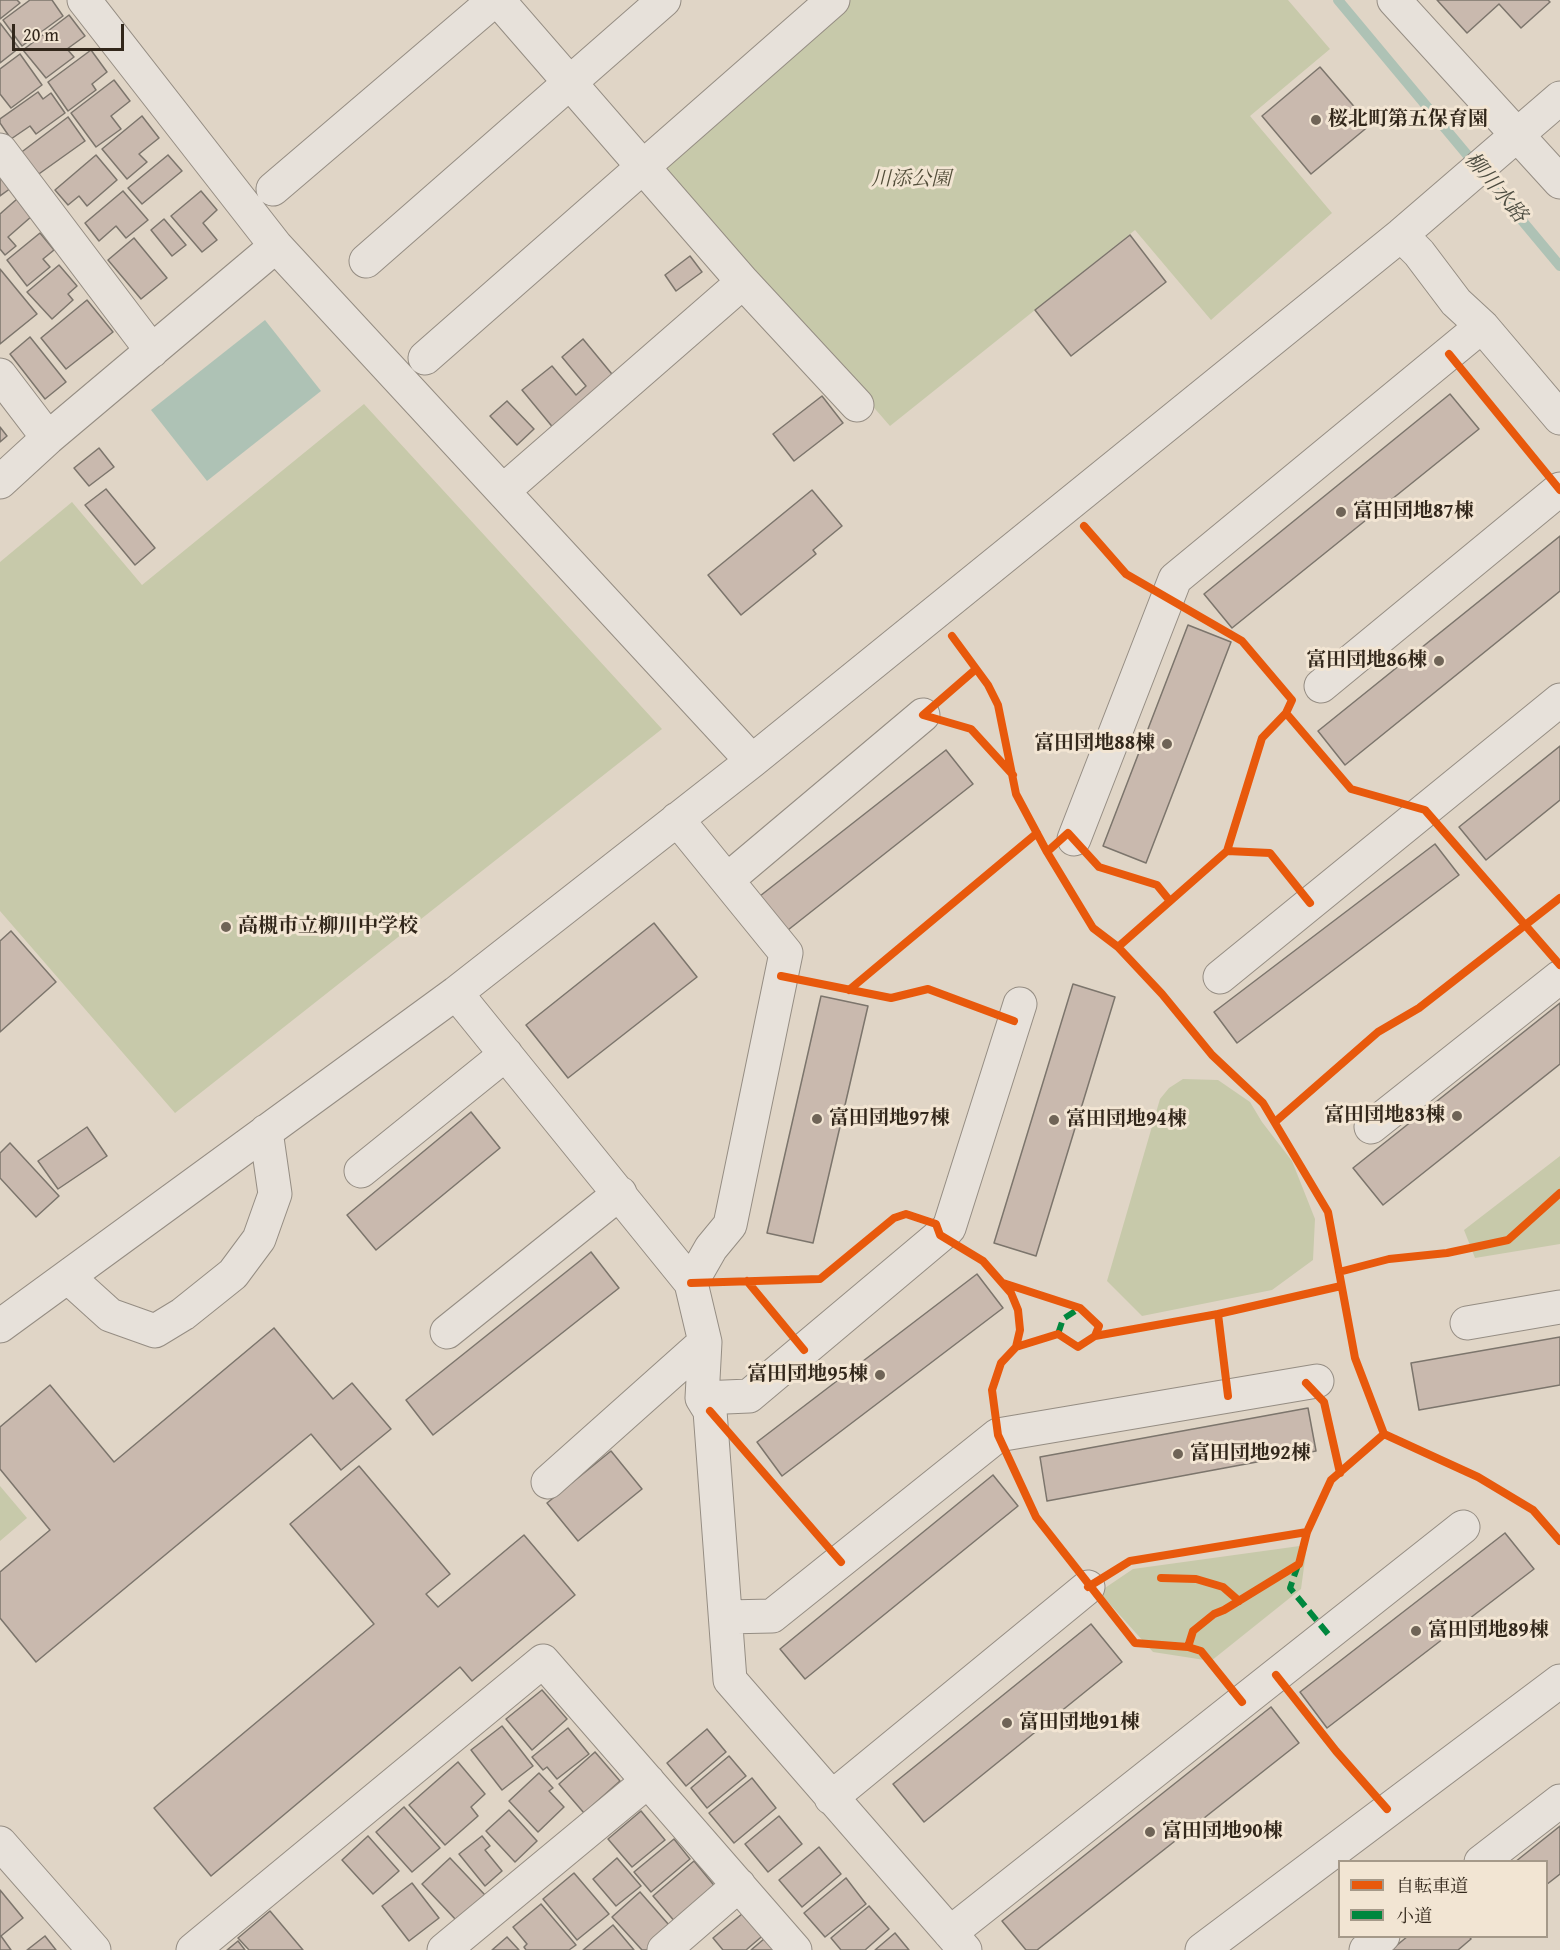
<!DOCTYPE html>
<meta charset="utf-8">
<style>
body{margin:0}
#map{position:relative;width:1560px;height:1950px;overflow:hidden;background:#e0d5c6;font-family:"Gentium Book Plus","Noto Serif JP",serif}
canvas{display:block}
.legend{position:absolute;left:1338px;top:1860px;width:210px;height:78px;box-sizing:border-box;background:#f2e5d3;border:2px solid #a59989;margin:0;padding:8px 10px;list-style:none;font-size:18px;color:#32271b}
.legend li{display:flex;align-items:center;gap:12px;height:30px}
.legend b{width:30px;border:2px solid #a59989}
.scale{position:absolute;left:12px;top:24px;width:112px;height:27px;box-sizing:border-box;border:3px solid #32271b;border-top:0;padding-left:8px;font-size:18px;line-height:21px;white-space:nowrap;color:#32271b;-webkit-text-stroke:4px #f2e5d3;paint-order:stroke}
</style>
<div id="map">
<canvas width="1560" height="1950"></canvas>
<ul class="legend">
<li><b style="height:8px;background:#e8590c"></b>自転車道</li>
<li><b style="height:8px;background:#00873e"></b>小道</li>
</ul>
<div class="scale">20 m</div>
</div>
<script>
const c = document.querySelector('canvas').getContext('2d');
c.lineJoin = 'round';
function paint(path, color) { c.fillStyle = color; c.fill(path, 'evenodd'); }
const toPath = rows => new Path2D(rows.map(r => 'M' + r).join(''));
function strokePath(path, color, width, dash) { c.strokeStyle = color; c.lineWidth = width; c.lineCap = dash ? 'butt' : 'round'; c.setLineDash(dash || []); c.stroke(path); }
function write(font, color, halo, rows, align = 'center') {
  c.font = font + ' "Gentium Book Plus","Noto Serif JP",serif'; c.lineWidth = 6; c.setLineDash([]); c.textBaseline = 'middle'; c.strokeStyle = halo; c.fillStyle = color; for (const [text, x, y, turn = 0] of rows) {
    c.save(); c.translate(x, y); c.rotate((+turn || 0) * Math.PI / 180); c.textAlign = isNaN(turn) ? turn : align; if (halo) c.strokeText(text, 0, 0); c.fillText(text, 0, 0); c.restore();
  }
}
const green = toPath([
 [847,0,1288,0,1330,49,1250,116,1332,213,1211,320,1135,230,890,426,660,163],
 [364,404,662,729,175,1113,0,911,0,562,72,502,142,585],
 [1183,1079,1218,1080,1250,1102,1262,1122,1292,1161,1315,1219,1313,1260,1272,1290,1142,1316,1107,1281,1160,1099,1169,1088],
 [1560,1156,1560,1244,1475,1258,1464,1230],
 [0,1486,27,1518,0,1541],
 [1307,1545,1301,1589,1211,1661,1153,1652,1099,1592,1133,1569]
]);
const water = toPath([
 [265,320,321,391,207,481,151,410]
]);
const stream = toPath([
 [1338,0,1560,266]
]);
const building = toPath([
 [0,0,17,0,20,3,0,19,0,0],
 [30,0,52,0,63,16,22,46,3,20,30,0],
 [1437,0,1548,0,1550,2,1521,28,1499,4,1467,33,1437,0],
 [69,15,85,36,67,49,74,57,46,78,23,50,69,15],
 [0,23,19,48,0,63,0,23],
 [91,50,107,72,92,84,96,90,68,111,48,82,91,50],
 [20,54,42,85,11,108,0,94,0,69,20,54],
 [1320,67,1370,125,1311,174,1262,116,1320,67],
 [114,80,130,101,111,116,121,129,96,147,71,113,114,80],
 [38,92,43,99,51,93,65,113,36,134,30,126,11,139,0,123,0,119,38,92],
 [142,116,159,138,139,154,147,162,127,179,102,149,142,116],
 [68,117,85,141,36,176,19,154,68,117],
 [96,155,117,180,87,206,79,196,68,205,55,190,96,155],
 [168,155,182,171,142,204,128,188,168,155],
 [0,173,11,188,0,196,0,173],
 [123,191,148,220,126,238,116,226,99,241,85,223,123,191],
 [201,191,217,210,203,223,217,240,202,252,171,216,201,191],
 [17,199,32,216,8,237,16,246,5,255,0,249,0,214,17,199],
 [164,219,186,245,172,256,151,230,164,219],
 [40,233,54,250,43,259,50,267,27,286,7,260,40,233],
 [1130,235,1166,282,1071,356,1035,310,1130,235],
 [134,238,167,278,141,299,108,260,134,238],
 [690,256,702,272,676,291,665,275,690,256],
 [59,265,77,286,68,294,73,300,52,319,27,292,59,265],
 [0,269,37,314,0,344,0,269],
 [87,300,113,332,66,369,41,338,87,300],
 [30,337,66,382,45,399,10,354,30,337],
 [583,339,616,379,555,430,522,390,552,366,576,395,586,386,562,357,583,339],
 [1450,394,1479,429,1232,628,1204,594,1450,394],
 [822,396,843,423,794,461,773,434,822,396],
 [507,401,534,429,517,445,490,416,507,401],
 [0,427,7,436,0,442,0,427],
 [99,448,114,467,89,486,74,468,99,448],
 [106,489,155,548,135,565,85,505,106,489],
 [812,490,842,526,813,550,816,554,741,615,708,575,812,490],
 [1560,536,1560,591,1345,765,1318,731,1560,536],
 [1188,625,1231,642,1146,863,1103,846,1188,625],
 [1560,746,1560,800,1486,860,1459,827,1560,746],
 [946,750,973,784,788,930,760,896,946,750],
 [1435,844,1459,875,1237,1043,1214,1012,1435,844],
 [654,923,697,977,568,1078,526,1025,654,923],
 [11,931,56,982,0,1032,0,941,11,931],
 [1073,984,1115,997,1036,1256,994,1243,1073,984],
 [821,996,868,1006,813,1243,767,1233,821,996],
 [1560,1003,1560,1064,1383,1205,1353,1168,1560,1003],
 [471,1112,500,1148,376,1250,347,1215,471,1112],
 [87,1127,107,1156,58,1189,38,1161,87,1127],
 [10,1143,59,1196,36,1217,0,1178,0,1153,10,1143],
 [591,1252,619,1288,433,1435,406,1400,591,1252],
 [977,1274,1003,1308,782,1476,757,1442,977,1274],
 [274,1328,333,1399,352,1383,391,1429,341,1470,311,1434,36,1662,0,1618,0,1572,50,1530,0,1469,0,1427,50,1385,114,1462,274,1328],
 [1560,1337,1560,1385,1419,1410,1411,1363,1560,1337],
 [1308,1408,1316,1451,1047,1501,1040,1457,1308,1408],
 [611,1451,642,1489,578,1541,547,1503,611,1451],
 [359,1466,450,1574,426,1594,438,1607,524,1535,575,1595,472,1681,460,1667,211,1876,154,1808,374,1624,290,1524,359,1466],
 [993,1475,1018,1506,805,1679,780,1649,993,1475],
 [1505,1533,1534,1569,1327,1728,1300,1692,1505,1533],
 [1091,1624,1122,1662,924,1822,893,1784,1091,1624],
 [542,1690,567,1719,532,1750,506,1719,542,1690],
 [1271,1707,1299,1743,1037,1950,1026,1950,1002,1921,1271,1707],
 [502,1726,533,1766,502,1790,471,1750,502,1726],
 [568,1728,589,1754,557,1779,547,1767,543,1770,532,1757,568,1728],
 [707,1729,726,1752,686,1786,667,1763,707,1729],
 [595,1752,620,1781,584,1813,559,1784,595,1752],
 [729,1756,746,1776,707,1808,691,1788,729,1756],
 [458,1762,485,1794,471,1807,478,1816,445,1845,409,1805,458,1762],
 [539,1773,553,1788,549,1791,564,1807,538,1832,509,1801,539,1773],
 [752,1778,776,1808,734,1843,709,1813,752,1778],
 [404,1807,440,1848,412,1872,376,1832,404,1807],
 [509,1810,537,1841,515,1862,486,1831,509,1810],
 [641,1811,665,1840,632,1867,608,1839,641,1811],
 [779,1816,802,1844,768,1872,745,1844,779,1816],
 [1560,1826,1560,1874,1546,1885,1546,1862,1515,1862,1560,1826],
 [368,1836,399,1871,373,1894,342,1860,368,1836],
 [482,1836,490,1846,485,1850,502,1871,485,1886,459,1854,482,1836],
 [674,1839,690,1859,651,1892,634,1872,674,1839],
 [819,1847,841,1874,802,1907,779,1880,819,1847],
 [450,1858,485,1895,457,1921,422,1884,450,1858],
 [617,1858,641,1886,616,1906,593,1879,617,1858],
 [694,1861,722,1895,682,1930,653,1896,694,1861],
 [574,1873,609,1914,577,1940,543,1899,574,1873],
 [846,1878,866,1904,825,1937,804,1913,846,1878],
 [412,1883,439,1918,409,1941,382,1906,412,1883],
 [0,1890,23,1918,1,1936,11,1950,0,1950,0,1890],
 [640,1892,669,1925,650,1950,642,1950,612,1917,640,1892],
 [541,1904,576,1945,569,1950,526,1950,524,1947,527,1944,513,1927,541,1904],
 [869,1906,889,1929,865,1950,841,1950,831,1938,869,1906],
 [748,1909,767,1932,746,1950,723,1950,713,1938,748,1909],
 [270,1911,303,1950,249,1950,238,1938,270,1911],
 [613,1925,634,1950,583,1950,613,1925],
 [771,1933,785,1950,751,1950,771,1933],
 [895,1933,909,1950,875,1950,895,1933],
 [45,1936,56,1950,27,1950,45,1936],
 [1408,1936,1469,1936,1471,1939,1458,1950,1391,1950,1408,1936],
 [507,1937,519,1950,492,1950,507,1937],
 [238,1941,245,1950,227,1950,238,1941]
]);
const minor = toPath([
 [84,0,276,246,752,761],
 [498,0,743,282,857,405],
 [1394,0,1560,182],
 [0,150,152,351],
 [273,189,484,9,491,0],
 [1401,235,1419,253,1456,302,1482,326,1560,418],
 [366,261,664,0],
 [425,358,833,0],
 [0,375,48,438],
 [0,482,48,438,276,246],
 [503,491,743,282],
 [1321,686,1560,489],
 [677,819,786,953,730,1225,711,1248,691,1283],
 [1074,839,1175,579,1482,326],
 [727,880,923,715],
 [1220,977,1560,700],
 [456,993,691,1283,705,1342,702,1398,710,1411,730,1680,965,1950],
 [1371,1127,1560,977],
 [361,1171,506,1054],
 [68,1277,110,1315,155,1331,183,1314,233,1274,259,1239,275,1194,266,1131],
 [1467,1323,1560,1307],
 [0,1326,456,993,752,761,1401,235,1560,98],
 [447,1332,620,1193],
 [702,1398,749,1396,949,1228,1020,1004],
 [548,1482,705,1342],
 [726,1617,772,1616,998,1435,1317,1381],
 [831,1798,1088,1587],
 [0,1843,94,1950],
 [1481,1862,1560,1801],
 [950,1933,1463,1527],
 [193,1950,543,1661,795,1950],
 [444,1950,648,1781],
 [664,1950,739,1885],
 [1202,1950,1560,1681],
 [1366,1950,1383,1936]
]);
const quiet = toPath([
 [1058,1334,1063,1319,1080,1308],
 [1298,1565,1290,1588,1328,1634]
]);
const cycleway = toPath([
 [1449,354,1560,490],
 [1084,526,1126,574,1242,641,1292,700,1286,713,1351,789,1425,810,1560,965],
 [952,636,988,685,998,705,1016,794,1047,852,1093,928,1118,947,1162,994,1212,1055,1263,1103,1328,1212,1355,1358,1384,1434,1478,1477,1533,1510,1560,1541],
 [976,669,923,715,971,729,1013,775],
 [1227,851,1270,853,1310,903],
 [1047,852,1068,833,1099,867,1157,885,1170,901],
 [1118,947,1227,851,1262,738,1286,713],
 [781,976,891,998,928,989,1014,1021],
 [849,990,1037,833],
 [1275,1122,1378,1032,1419,1008,1560,898],
 [1339,1272,1389,1259,1447,1253,1508,1240,1560,1193],
 [747,1281,804,1350],
 [691,1283,820,1279,894,1218,906,1214,936,1224,940,1235,983,1261,1011,1293,1018,1310,1020,1330,1016,1347,1001,1363,992,1390,998,1435,1036,1517,1135,1643,1188,1647,1201,1651,1242,1702],
 [1003,1283,1080,1308,1099,1326,1095,1336],
 [1218,1314,1341,1286],
 [1016,1347,1058,1334,1078,1347,1095,1336,1218,1314,1228,1396],
 [1306,1383,1324,1402,1340,1473],
 [710,1411,841,1562],
 [1161,1578,1196,1579,1223,1587,1239,1601],
 [1088,1587,1130,1561,1307,1532],
 [1188,1647,1193,1631,1214,1614,1224,1610,1299,1564,1307,1532,1331,1480,1384,1434],
 [1276,1675,1336,1751,1387,1809]
]);
const markers = [
 [1316,120,6,"#6f6457"],
 [1341,512,6,"#6f6457"],
 [1439,661,6,"#6f6457"],
 [1167,744,6,"#6f6457"],
 [226,927,6,"#6f6457"],
 [1457,1116,6,"#6f6457"],
 [817,1119,6,"#6f6457"],
 [1054,1120,6,"#6f6457"],
 [880,1375,6,"#6f6457"],
 [1178,1454,6,"#6f6457"],
 [1416,1631,6,"#6f6457"],
 [1007,1723,6,"#6f6457"],
 [1150,1832,6,"#6f6457"]
];
const poiNames = [
 ["桜北町第五保育園",1328,120],
 ["富田団地87棟",1353,512],
 ["富田団地86棟",1427,661,"right"],
 ["富田団地88棟",1155,744,"right"],
 ["高槻市立柳川中学校",238,927],
 ["富田団地83棟",1445,1116,"right"],
 ["富田団地97棟",829,1119],
 ["富田団地94棟",1066,1120],
 ["富田団地95棟",868,1375,"right"],
 ["富田団地92棟",1190,1454],
 ["富田団地89棟",1428,1631],
 ["富田団地91棟",1019,1723],
 ["富田団地90棟",1162,1832]
];
const parkNames = [
 ["川添公園",911,180]
];
const waterNames = [
 ["柳川水路",1495,188,50]
];
paint(green, '#c7c9aa');
paint(water, '#aec2b5');
strokePath(stream, '#aec2b5', 10);
paint(building, '#c9b9ae');
strokePath(building, '#7c756c', 1.5);
strokePath(minor, '#958d83', 35);
strokePath(minor, '#e7e1da', 33);
strokePath(quiet, '#00873e', 6, [12, 6]);
strokePath(cycleway, '#e8590c', 8);
for (const [x, y, r, color] of markers) { const dot = new Path2D(); dot.arc(x, y, r, 0, 2 * Math.PI); c.fillStyle = color; c.fill(dot); strokePath(dot, '#f2e5d3', 2); }
write('bold 20px', '#32271b', '#f2e5d3', poiNames, 'left');
write('italic 20px', '#524d39', '#f2e5d3', parkNames);
write('italic 21px', '#4c4c40', '#f2e5d3', waterNames);
</script>
